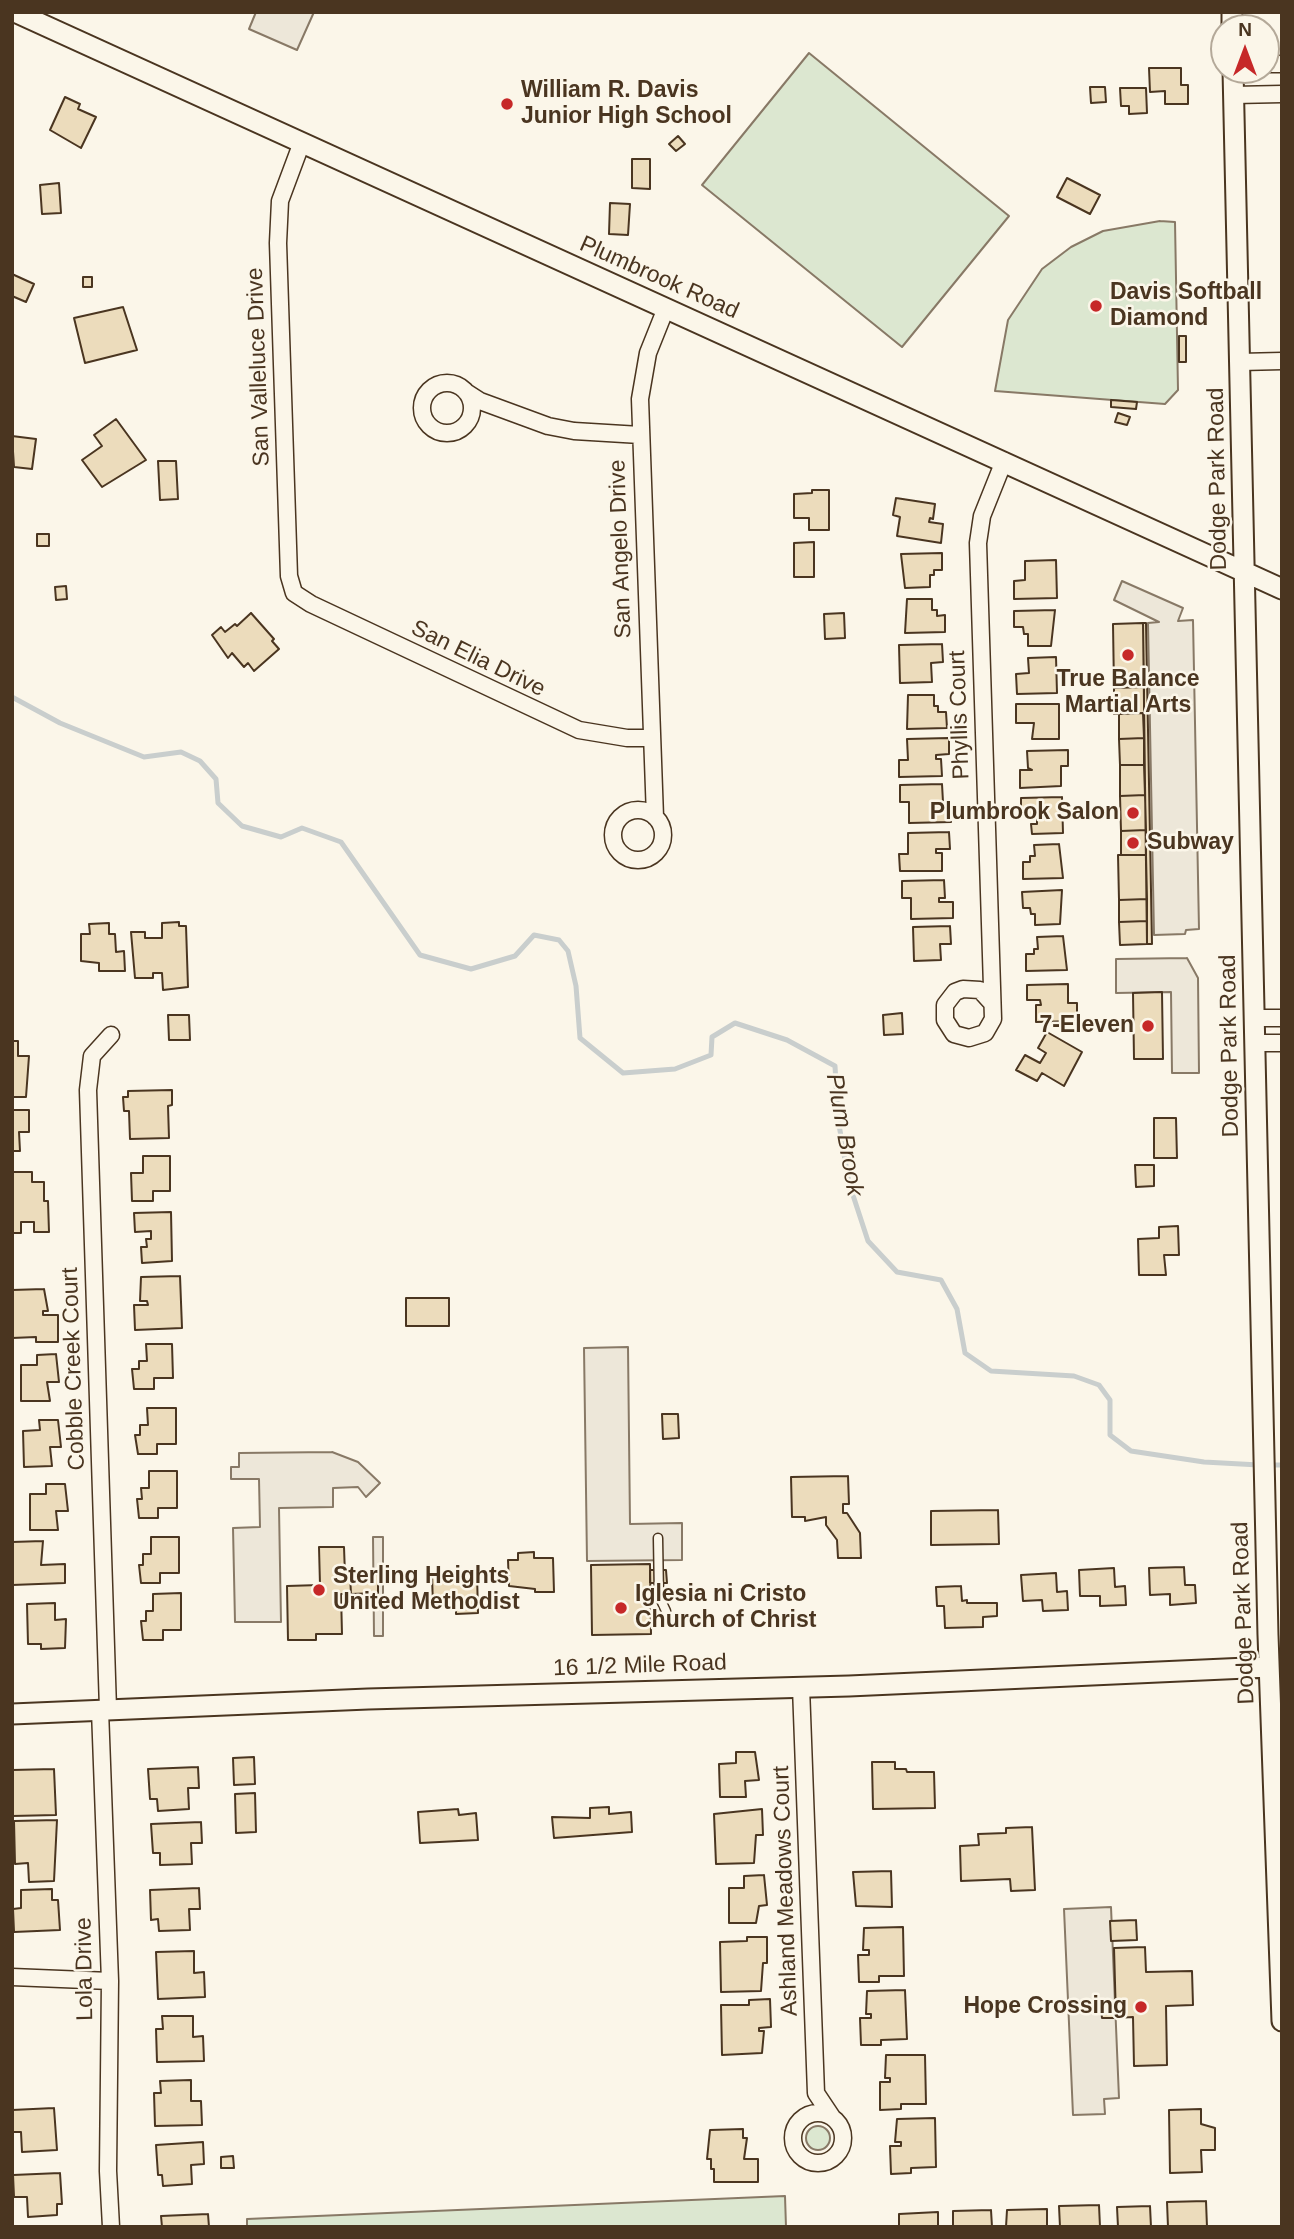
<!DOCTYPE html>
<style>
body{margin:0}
#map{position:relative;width:1294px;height:2239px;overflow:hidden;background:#fbf6e9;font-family:Helvetica,sans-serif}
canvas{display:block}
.frame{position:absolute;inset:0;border:14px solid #4a3520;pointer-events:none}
.north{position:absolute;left:1210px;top:14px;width:70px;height:70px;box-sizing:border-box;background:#fbf6e9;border:2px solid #b4a999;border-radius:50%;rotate:0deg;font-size:19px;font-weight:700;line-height:28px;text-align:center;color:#4a3520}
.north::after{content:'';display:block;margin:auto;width:24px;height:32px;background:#c62828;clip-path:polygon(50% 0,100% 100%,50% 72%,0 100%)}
</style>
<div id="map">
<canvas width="1294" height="2239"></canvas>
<div class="frame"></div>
<div class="north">N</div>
</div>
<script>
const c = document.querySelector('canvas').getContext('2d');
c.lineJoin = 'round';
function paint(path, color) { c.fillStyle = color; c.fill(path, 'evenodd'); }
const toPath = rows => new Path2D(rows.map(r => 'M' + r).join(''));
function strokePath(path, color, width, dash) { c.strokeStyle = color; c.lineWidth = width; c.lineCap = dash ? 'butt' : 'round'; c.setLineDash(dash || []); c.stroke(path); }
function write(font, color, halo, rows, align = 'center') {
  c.font = font + ' Helvetica,sans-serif'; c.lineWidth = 5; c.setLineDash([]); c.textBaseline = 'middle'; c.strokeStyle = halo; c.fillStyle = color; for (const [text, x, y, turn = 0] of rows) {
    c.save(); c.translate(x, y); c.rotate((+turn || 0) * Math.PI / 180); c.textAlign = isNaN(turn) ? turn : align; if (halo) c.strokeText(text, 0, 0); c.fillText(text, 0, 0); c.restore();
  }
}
const green = toPath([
 [809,53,1009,216,902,347,702,185,809,53],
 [1160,221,1175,222,1178,390,1165,404,995,391,1008,320,1042,269,1071,247,1103,231,1160,221],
 '806 2138a12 12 0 1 1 24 0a12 12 0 1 1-24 0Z',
 [785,2196,786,2227,247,2227,247,2219,785,2196]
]);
const parking = toPath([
 [256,12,314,12,297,50,249,29,256,12],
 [1122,581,1183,608,1178,621,1193,620,1199,929,1186,930,1185,934,1154,935,1148,623,1159,622,1114,600,1122,581],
 [1187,958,1198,978,1199,1073,1172,1073,1171,992,1116,993,1116,959,1187,958],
 [628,1347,630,1524,682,1523,682,1560,587,1561,584,1348,628,1347],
 [332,1452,358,1462,380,1483,366,1497,358,1487,333,1488,333,1507,279,1508,281,1622,235,1622,233,1528,260,1527,259,1479,231,1479,231,1467,239,1467,239,1453,332,1452],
 [373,1537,383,1537,383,1636,374,1636,373,1537],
 [1111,1907,1119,2098,1104,2099,1105,2114,1073,2115,1064,1909,1111,1907]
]);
const stream = toPath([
 [12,697,60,723,144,757,181,752,200,761,216,779,218,803,242,826,281,837,302,828,341,842,420,955,471,969,515,956,534,935,559,940,568,951,576,986,580,1038,623,1073,675,1069,711,1055,712,1037,735,1023,787,1040,835,1066,838,1119,849,1183,868,1241,897,1272,941,1280,957,1309,965,1353,991,1371,1074,1376,1099,1385,1110,1400,1110,1435,1131,1451,1204,1462,1259,1465],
 [1269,1465,1282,1465]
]);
const building = toPath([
 [1149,68,1181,68,1181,85,1188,85,1188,104,1165,104,1165,91,1150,92,1149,68],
 [1090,87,1105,87,1106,102,1091,103,1090,87],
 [1120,88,1146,88,1147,113,1129,114,1129,106,1121,106,1120,88],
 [65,97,80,104,78,109,96,117,81,148,50,130,65,97],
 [678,136,685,144,676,151,669,144,678,136],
 [632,159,650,159,650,189,632,188,632,159],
 [1067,178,1100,195,1090,214,1057,197,1067,178],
 [59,183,61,213,42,214,40,185,59,183],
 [610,203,630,204,628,235,609,234,610,203],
 [12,274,34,284,26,302,12,296,12,274],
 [83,277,92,277,92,287,83,287,83,277],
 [123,307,137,350,85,363,74,318,123,307],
 [1179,336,1186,336,1186,362,1179,362,1179,336],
 [1111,400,1137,402,1136,409,1111,407,1111,400],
 [1118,413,1130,417,1127,425,1115,422,1118,413],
 [116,419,146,460,102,487,82,460,102,446,94,435,116,419],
 [12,436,36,439,32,469,14,467,12,436],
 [158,461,176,461,178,499,160,500,158,461],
 [812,490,829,490,829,530,809,530,809,518,794,518,794,494,812,493,812,490],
 [896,498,935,504,933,519,930,518,929,522,943,524,941,543,897,536,900,517,893,515,896,498],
 [37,534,49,534,49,546,37,546,37,534],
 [814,542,814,577,794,577,794,543,814,542],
 [942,553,942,570,934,570,934,575,930,575,930,587,905,588,901,554,942,553],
 [1056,560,1057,598,1014,599,1014,581,1025,580,1025,561,1056,560],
 [66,586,67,599,56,600,55,587,66,586],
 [907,599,932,599,932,610,937,610,937,616,945,615,945,632,905,633,907,599],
 [1055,610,1051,646,1028,646,1028,634,1024,634,1023,627,1014,627,1014,611,1055,610],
 [251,613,274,639,272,641,279,649,254,671,248,663,244,667,232,653,228,658,212,635,221,627,225,632,235,624,237,626,251,613],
 [844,613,845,638,825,639,824,614,844,613],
 [1143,623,1144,687,1114,688,1113,624,1143,623],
 [1143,623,1146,623,1152,944,1147,944,1143,623],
 [942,644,943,662,931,663,932,682,900,683,899,645,942,644],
 [1056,657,1057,693,1017,694,1016,674,1029,673,1028,658,1056,657],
 [1144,687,1144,713,1114,714,1114,688,1144,687],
 [908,695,934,695,934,706,938,706,938,712,946,712,947,728,907,729,908,695],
 [1016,704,1059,704,1059,739,1032,739,1034,723,1016,723,1016,704],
 [1143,713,1144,738,1119,739,1119,714,1143,713],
 [949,738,949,754,936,755,936,759,941,759,942,776,899,777,899,760,908,760,907,739,949,738],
 [1144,738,1144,765,1120,765,1119,739,1144,738],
 [1068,750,1068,766,1061,766,1061,786,1020,788,1020,770,1032,770,1028,768,1027,751,1068,750],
 [1120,765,1144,765,1145,795,1120,796,1120,765],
 [942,784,943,802,937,802,937,806,951,806,951,822,909,823,909,802,900,802,900,785,942,784],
 [1145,795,1146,830,1121,831,1120,796,1145,795],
 [1062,797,1063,833,1032,834,1031,824,1037,824,1037,815,1021,815,1021,798,1062,797],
 [1146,830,1146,855,1121,855,1121,831,1146,830],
 [949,832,950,849,936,849,936,853,942,853,942,871,900,871,899,854,908,854,908,833,949,832],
 [1059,844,1063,878,1023,879,1023,862,1030,862,1030,856,1035,856,1034,845,1059,844],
 [1118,855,1146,855,1147,899,1119,900,1118,855],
 [944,880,945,898,939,898,939,902,953,902,953,918,911,919,911,898,902,898,902,881,944,880],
 [1062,890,1060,924,1035,925,1035,914,1031,914,1030,908,1023,908,1022,892,1062,890],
 [1147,899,1147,921,1119,922,1119,900,1147,899],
 [1147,921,1147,944,1120,945,1119,922,1147,921],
 [179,922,179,926,186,926,188,987,163,990,162,973,153,973,153,978,135,978,131,932,145,932,145,938,162,938,162,923,179,922],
 [109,923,109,934,115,934,116,952,124,951,125,971,99,971,99,963,81,961,81,934,90,934,89,924,109,923],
 [950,926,951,944,940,944,941,960,914,961,913,927,950,926],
 [1063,936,1067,970,1026,971,1026,954,1034,954,1034,949,1038,949,1037,937,1063,936],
 [1068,984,1068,1003,1077,1003,1077,1021,1036,1022,1036,1005,1041,1005,1040,1000,1027,1000,1027,985,1068,984],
 [1162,992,1163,1059,1134,1059,1133,993,1162,992],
 [902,1013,903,1034,884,1035,883,1015,902,1013],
 [168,1015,189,1015,190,1040,169,1040,168,1015],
 [1047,1032,1082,1052,1064,1086,1042,1073,1037,1081,1016,1070,1025,1055,1040,1063,1046,1053,1038,1048,1047,1032],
 [12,1041,18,1041,18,1056,29,1056,26,1097,12,1097,12,1041],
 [172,1090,172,1105,168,1106,169,1138,130,1139,129,1111,124,1111,123,1097,128,1097,128,1091,172,1090],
 [12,1110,29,1110,29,1132,19,1132,20,1151,12,1151,12,1110],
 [1154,1118,1176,1118,1177,1158,1154,1158,1154,1118],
 [143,1156,170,1156,170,1191,153,1191,153,1201,132,1201,131,1173,143,1173,143,1156],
 [1135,1165,1154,1165,1154,1186,1136,1187,1135,1165],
 [12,1172,32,1172,32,1182,44,1182,44,1201,48,1201,49,1232,34,1232,34,1222,21,1222,21,1233,12,1233,12,1172],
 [171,1212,172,1261,142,1263,141,1247,147,1247,146,1239,151,1239,151,1231,135,1232,134,1213,171,1212],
 [1178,1226,1179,1255,1164,1255,1166,1275,1139,1275,1138,1239,1159,1238,1159,1227,1178,1226],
 [180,1276,182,1328,135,1330,134,1305,148,1305,147,1301,140,1301,141,1277,180,1276],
 [44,1289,48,1311,43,1311,43,1315,58,1315,58,1342,36,1342,36,1337,12,1338,12,1290,44,1289],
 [406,1298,449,1298,449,1326,406,1326,406,1298],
 [146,1344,172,1344,173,1378,154,1378,154,1389,134,1389,132,1369,139,1369,139,1361,147,1361,146,1344],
 [56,1354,59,1382,47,1382,50,1401,21,1401,21,1365,37,1365,37,1355,56,1354],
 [147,1408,176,1408,176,1444,157,1444,157,1454,138,1454,135,1435,140,1435,140,1425,148,1425,147,1408],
 [662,1414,678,1414,679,1438,663,1439,662,1414],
 [39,1420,58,1420,61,1447,50,1447,52,1466,24,1467,23,1431,40,1430,39,1420],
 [149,1471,177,1471,177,1508,158,1508,158,1518,139,1518,137,1499,142,1499,141,1488,149,1488,149,1471],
 [848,1476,849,1504,843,1504,843,1513,847,1513,860,1533,861,1558,838,1558,837,1540,826,1525,826,1517,805,1521,805,1517,792,1517,791,1477,848,1476],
 [46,1484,65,1484,68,1511,56,1511,58,1530,30,1530,30,1494,46,1494,46,1484],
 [998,1510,999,1544,931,1545,931,1511,998,1510],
 [151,1537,179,1537,179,1573,160,1573,160,1583,141,1583,139,1565,143,1565,143,1554,151,1554,151,1537],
 [43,1541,41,1565,65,1564,65,1583,12,1585,12,1542,43,1541],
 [319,1547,344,1547,345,1575,350,1575,351,1594,341,1594,342,1634,316,1634,316,1640,288,1640,287,1586,320,1585,319,1547],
 [534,1552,534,1558,553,1558,554,1592,535,1592,535,1589,509,1586,508,1560,518,1560,518,1553,534,1552],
 [650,1564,651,1634,592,1635,591,1565,650,1564],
 [1184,1567,1185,1585,1195,1585,1196,1603,1170,1605,1170,1594,1150,1595,1149,1568,1184,1567],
 [1114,1568,1115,1587,1125,1586,1126,1605,1100,1606,1100,1596,1080,1596,1079,1570,1114,1568],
 [650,1570,666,1570,667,1583,650,1583,650,1570],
 [1056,1573,1057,1592,1067,1591,1068,1610,1043,1611,1042,1600,1023,1601,1021,1575,1056,1573],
 [378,1574,378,1593,351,1594,350,1575,378,1574],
 [477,1574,478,1613,456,1614,456,1606,433,1607,432,1575,477,1574],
 [961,1586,962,1601,967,1600,967,1603,997,1603,997,1616,983,1617,983,1627,945,1628,944,1606,937,1606,936,1587,961,1586],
 [181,1593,181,1630,163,1630,163,1640,143,1640,141,1621,146,1621,146,1611,153,1611,153,1594,181,1593],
 [55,1603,55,1620,66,1619,65,1648,41,1649,41,1644,28,1644,27,1604,55,1603],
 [736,1752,755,1752,759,1780,745,1781,746,1797,720,1797,719,1764,736,1763,736,1752],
 [254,1757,255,1784,234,1785,233,1758,254,1757],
 [872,1762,895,1762,895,1769,906,1769,907,1772,934,1772,935,1808,873,1809,872,1762],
 [198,1767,199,1788,188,1788,189,1809,158,1811,157,1799,150,1799,148,1769,198,1767],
 [54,1769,56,1815,12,1816,12,1770,54,1769],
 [255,1793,256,1832,236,1833,235,1794,255,1793],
 [609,1807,609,1814,631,1812,632,1832,554,1838,552,1817,590,1818,590,1808,609,1807],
 [458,1809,459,1815,476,1813,478,1840,420,1843,418,1812,458,1809],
 [762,1809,763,1835,756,1835,754,1863,716,1864,714,1814,762,1809],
 [57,1820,54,1881,29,1882,28,1863,15,1864,14,1821,57,1820],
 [201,1822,202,1843,191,1843,192,1864,160,1865,160,1853,153,1853,151,1824,201,1822],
 [1032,1827,1035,1890,1011,1891,1010,1879,961,1881,960,1846,979,1845,978,1834,1006,1833,1006,1828,1032,1827],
 [891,1871,892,1907,856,1906,853,1872,891,1871],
 [764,1875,767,1905,759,1906,756,1923,729,1923,729,1888,744,1888,744,1876,764,1875],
 [199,1888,200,1909,189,1909,190,1930,159,1931,158,1919,151,1920,150,1890,199,1888],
 [52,1889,52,1900,58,1900,60,1930,14,1932,13,1909,21,1908,21,1890,52,1889],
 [1136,1920,1137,1940,1111,1941,1110,1921,1136,1920],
 [903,1927,904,1976,879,1976,879,1982,859,1982,858,1955,869,1955,869,1950,863,1950,864,1928,903,1927],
 [747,1937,767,1937,767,1963,763,1963,761,1991,721,1992,720,1942,747,1941,747,1937],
 [1145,1947,1146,1972,1192,1971,1193,2005,1166,2006,1167,2065,1134,2066,1133,2017,1116,2018,1114,1948,1145,1947],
 [194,1951,194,1973,204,1972,205,1997,158,1999,156,1952,194,1951],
 [905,1990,907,2039,881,2040,881,2045,861,2045,860,2018,871,2018,871,2014,866,2014,867,1991,905,1990],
 [770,1999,771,2027,759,2028,759,2031,764,2031,762,2053,722,2055,721,2005,749,2005,749,2000,770,1999],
 [1101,2009,1116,2009,1116,2018,1102,2018,1101,2009],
 [162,2016,193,2016,193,2037,203,2036,204,2061,157,2062,156,2029,163,2029,162,2016],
 [886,2055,925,2055,926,2104,901,2104,901,2109,880,2110,880,2082,890,2082,890,2078,885,2078,886,2055],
 [191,2080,191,2101,201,2101,202,2125,155,2126,154,2093,161,2093,160,2081,191,2080],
 [54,2108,57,2150,22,2152,21,2132,12,2132,12,2110,54,2108],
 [1201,2109,1201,2124,1215,2128,1215,2150,1201,2150,1202,2172,1170,2173,1169,2110,1201,2109],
 [935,2118,936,2167,911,2168,911,2173,891,2174,890,2146,901,2146,901,2142,895,2142,897,2119,935,2118],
 [743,2129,743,2138,747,2138,744,2159,758,2159,758,2182,714,2182,714,2169,711,2169,711,2159,707,2159,710,2130,743,2129],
 [203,2142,204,2164,191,2165,192,2184,163,2186,162,2175,158,2175,156,2145,203,2142],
 [233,2156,234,2168,221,2168,221,2157,233,2156],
 [60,2173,62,2204,57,2204,57,2215,28,2217,27,2197,14,2197,13,2175,60,2173],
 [1206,2201,1207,2227,1168,2227,1167,2202,1206,2201],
 [1099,2205,1100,2227,1060,2227,1059,2206,1099,2205],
 [1150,2206,1151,2227,1118,2227,1117,2207,1150,2206],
 [1047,2209,1047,2227,1006,2227,1007,2210,1047,2209],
 [991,2210,992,2227,953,2227,953,2211,991,2210],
 [938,2212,938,2227,899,2227,899,2214,938,2212],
 [208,2214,209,2227,162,2227,161,2216,208,2214]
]);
const service = toPath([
 [658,1538,659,1596,666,1611]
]);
const minor = toPath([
 [1266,64,1282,64],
 [1234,95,1282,94],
 [302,142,280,201,278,243,289,576,294,593,311,604,579,730,627,738,651,738],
 [1240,362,1282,361],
 '422 408a25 25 0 1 1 50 0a25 25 0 1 1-50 0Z',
 [466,392,480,401,548,426,574,431,640,435],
 '613 835a25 25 0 1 1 50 0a25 25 0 1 1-50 0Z',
 [655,817,640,399,648,353,666,308],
 [991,1002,980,990,963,989,955,992,945,1005,945,1020,954,1034,969,1038,985,1033,993,1019,978,543,982,516,1004,461],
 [1254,1018,1282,1018],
 [1254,1043,1282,1043],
 [801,1687,816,2093,832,2117],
 [108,1709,88,1090,92,1056,111,1035],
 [100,1710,110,1981,108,2171,111,2227],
 [12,1977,110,1981],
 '793 2138a25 25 0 1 1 50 0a25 25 0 1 1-50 0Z'
]);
const tertiary = toPath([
 [15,12,1282,589],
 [1232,12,1232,28],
 [1233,70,1268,1635,1282,2021],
 [12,1714,368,1699,849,1686,1269,1667]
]);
const markers = [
 [507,104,7,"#c62828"],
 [1096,306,7,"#c62828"],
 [1128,655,7,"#c62828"],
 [1133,813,7,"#c62828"],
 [1133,843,7,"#c62828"],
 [1148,1026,7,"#c62828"],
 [319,1590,7,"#c62828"],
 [621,1608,7,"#c62828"],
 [1141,2007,7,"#c62828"]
];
const poiNames = [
 ["William R. Davis",521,91],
 ["Junior High School",521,117],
 ["Davis Softball",1110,293],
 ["Diamond",1110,319],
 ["True Balance",1128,680,"center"],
 ["Martial Arts",1128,706,"center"],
 ["Plumbrook Salon",1119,813,"right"],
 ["Subway",1147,843],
 ["7-Eleven",1134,1026,"right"],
 ["Sterling Heights",333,1577],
 ["United Methodist",333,1603],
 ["Iglesia ni Cristo",635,1595],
 ["Church of Christ",635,1621],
 ["Hope Crossing",1127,2007,"right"]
];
const streetNames = [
 ["Plumbrook Road",659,278,24],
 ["San Valleluce Drive",259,367,-92],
 ["Dodge Park Road",1218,479,-91],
 ["San Angelo Drive",621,549,-92],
 ["San Elia Drive",478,659,26],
 ["Phyllis Court",960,715,-92],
 ["Dodge Park Road",1230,1046,-91],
 ["Cobble Creek Court",74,1369,-92],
 ["Dodge Park Road",1244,1613,-92],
 ["16 1/2 Mile Road",640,1666,-2],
 ["Ashland Meadows Court",786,1891,-92],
 ["Lola Drive",85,1969,-91]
];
const waterNames = [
 ["Plum Brook",844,1135,80]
];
paint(green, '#dce7d0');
strokePath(green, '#887966', 2);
paint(parking, '#ede7d9');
strokePath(parking, '#887966', 2);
strokePath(stream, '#c9cecd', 5);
paint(building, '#ecdcbc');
strokePath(building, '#4a3520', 2);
strokePath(service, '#4a3520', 11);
strokePath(minor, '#4a3520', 19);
strokePath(tertiary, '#4a3520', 23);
strokePath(service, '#fbf6e9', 8);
strokePath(minor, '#fbf6e9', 16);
strokePath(tertiary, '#fbf6e9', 19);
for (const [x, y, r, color] of markers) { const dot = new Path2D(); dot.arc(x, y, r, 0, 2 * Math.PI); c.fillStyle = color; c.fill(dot); strokePath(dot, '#fbf6e9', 2.5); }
write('bold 23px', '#4a3520', '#fbf6e9', poiNames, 'left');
write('23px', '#4a3520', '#fbf6e9', streetNames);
write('italic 24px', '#4a3520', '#fbf6e9', waterNames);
</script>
